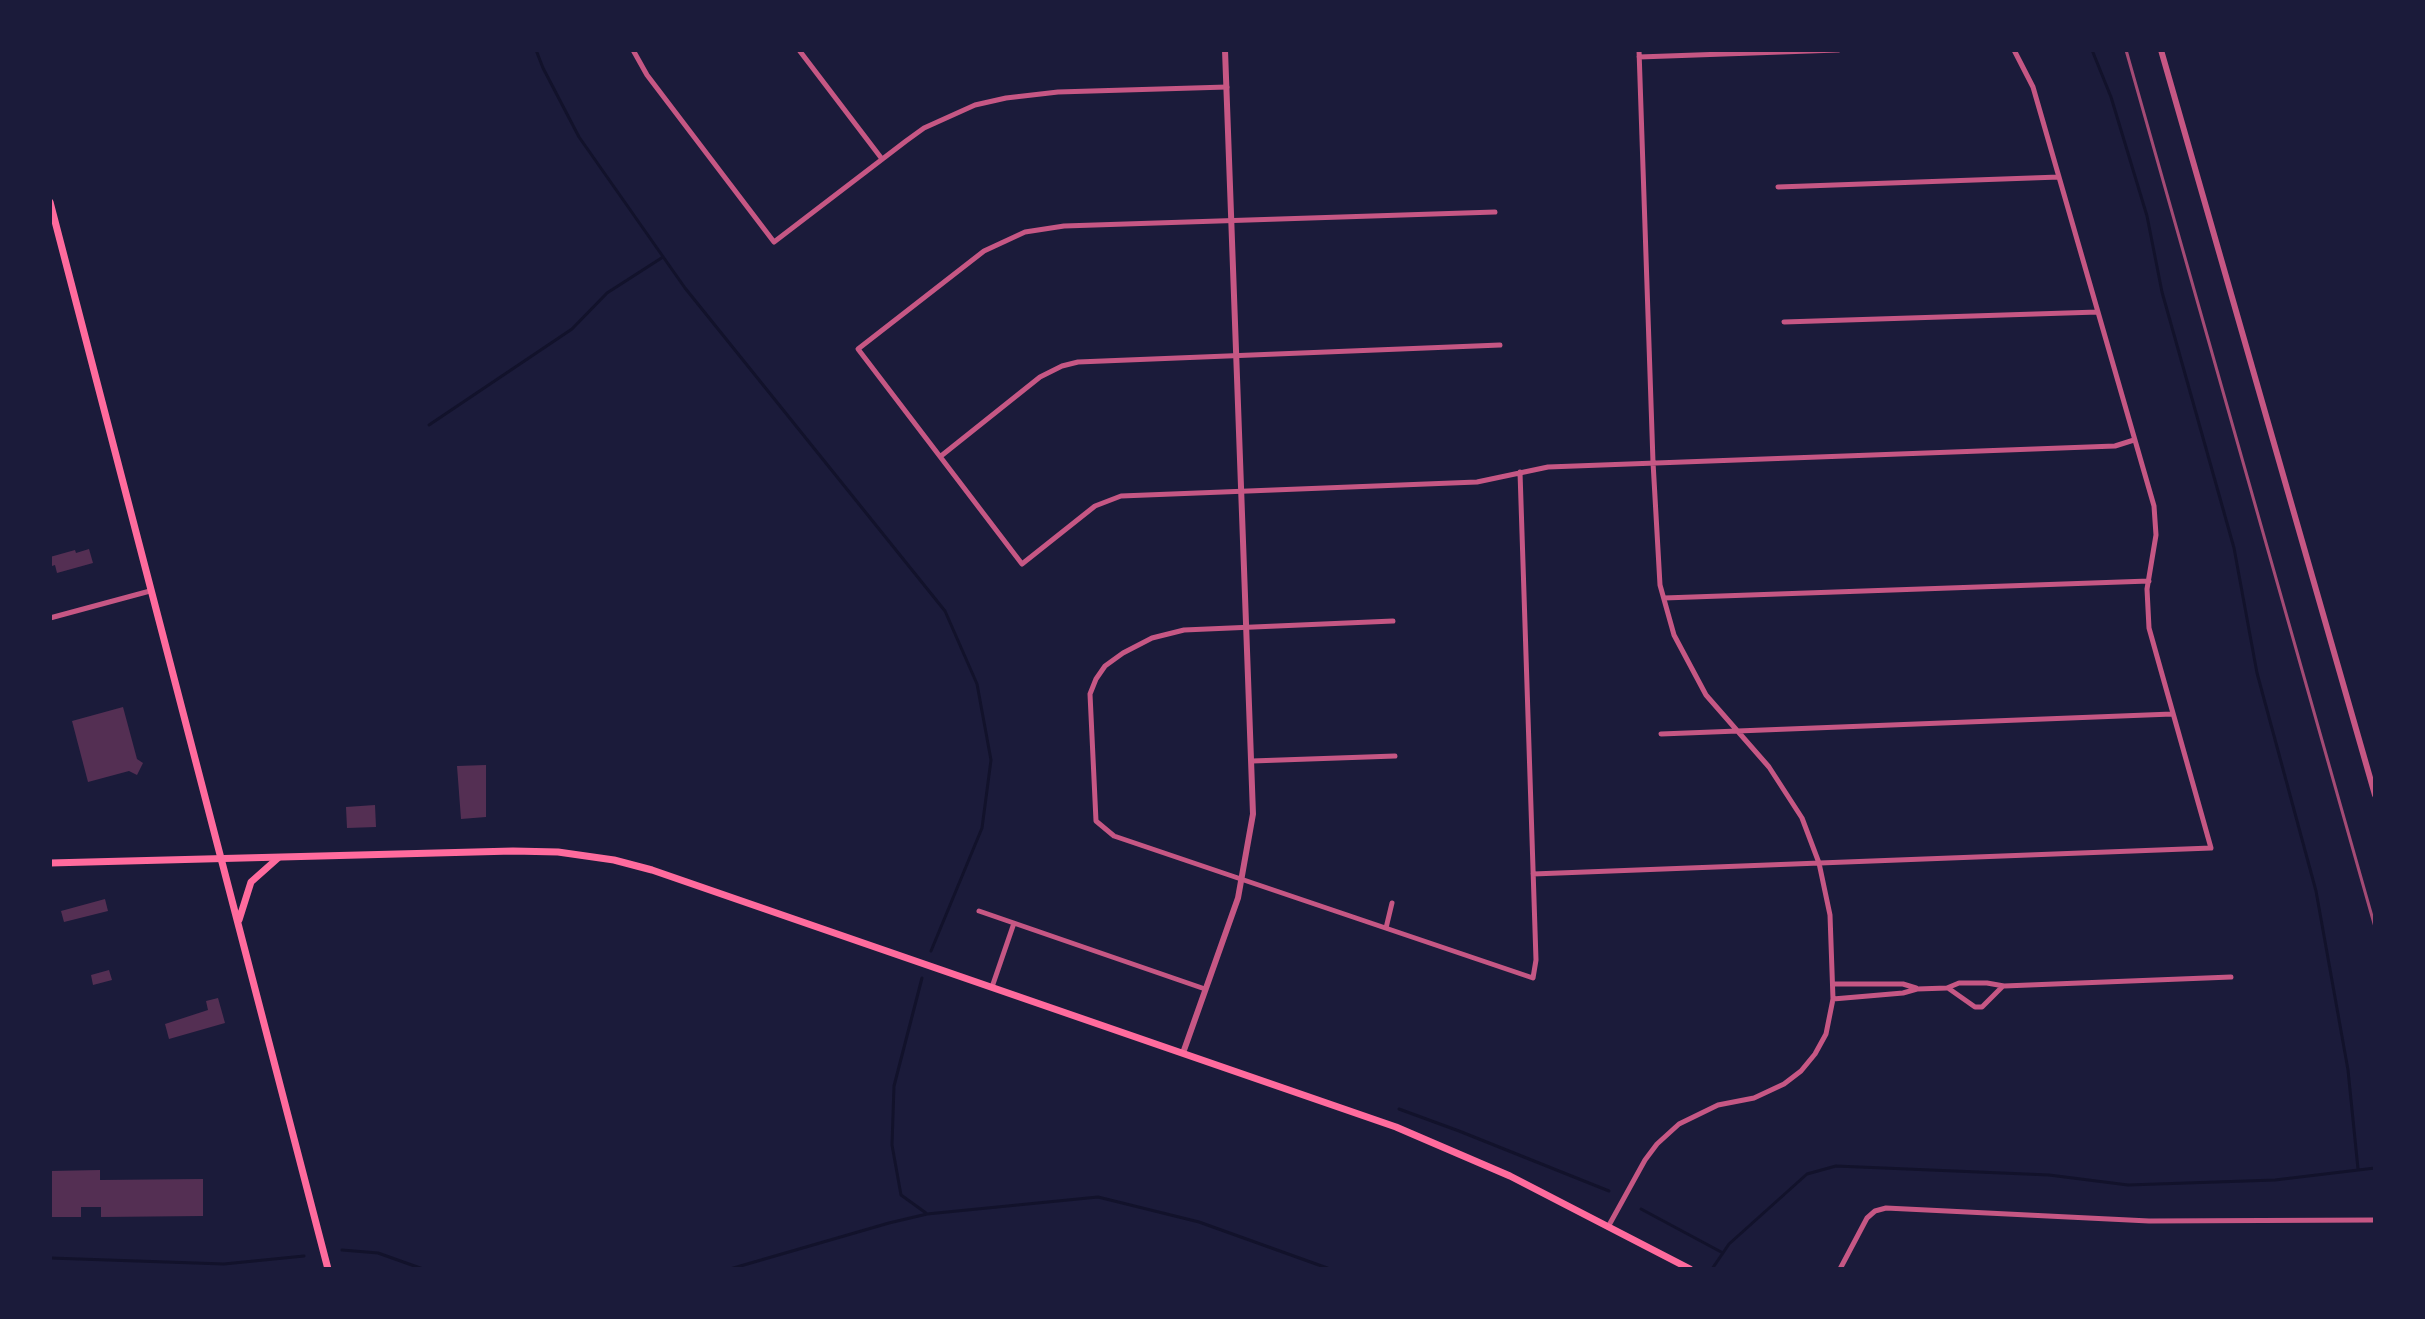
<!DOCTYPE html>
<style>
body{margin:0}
#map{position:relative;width:2425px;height:1319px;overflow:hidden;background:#1b1b3a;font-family:"Noto Sans",sans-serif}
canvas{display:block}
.frame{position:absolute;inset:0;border:52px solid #1b1b3a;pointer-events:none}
</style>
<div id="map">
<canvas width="2425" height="1319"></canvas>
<div class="frame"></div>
</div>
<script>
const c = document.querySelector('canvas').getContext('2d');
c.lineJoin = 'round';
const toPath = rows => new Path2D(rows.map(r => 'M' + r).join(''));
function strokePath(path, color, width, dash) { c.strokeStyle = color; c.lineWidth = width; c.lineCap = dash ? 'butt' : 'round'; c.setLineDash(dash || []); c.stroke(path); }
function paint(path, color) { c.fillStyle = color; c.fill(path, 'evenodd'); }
const stream = toPath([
 [536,50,543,68,579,137,685,288,945,611,977,684,991,760,982,828,931,951],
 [2092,50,2111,97,2147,216,2162,292,2234,548,2257,673,2316,891,2348,1070,2358,1169],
 [429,425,572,329,607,293,663,257],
 [922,978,894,1086,892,1145,901,1195,926,1213],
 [1399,1109,1459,1131,1609,1191],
 [1641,1209,1723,1253],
 [342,1250,378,1253,423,1269],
 [50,1258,224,1264,304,1256],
 [730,1269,889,1223,927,1214,1098,1197,1199,1222,1330,1269],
 [1712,1269,1729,1244,1807,1174,1836,1166,2049,1175,2128,1185,2275,1180,2375,1168]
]);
const building = toPath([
 [89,549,93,563,57,573,55,565,52,566,50,557,75,550,76,553],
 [123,707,137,759,143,763,137,775,129,771,88,782,72,721],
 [486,765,486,817,461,819,457,766],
 [375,805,376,827,347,828,346,807],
 [105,899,108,911,64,922,61,911],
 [109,970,112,980,93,985,91,975],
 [218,998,225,1023,169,1039,165,1024,208,1010,206,1001],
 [100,1170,100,1180,203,1179,203,1216,101,1217,101,1207,81,1207,81,1217,50,1217,50,1171]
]);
const minor = toPath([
 [633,50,647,75,774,242,906,141,924,128,975,105,1006,98,1058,92,1227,87],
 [799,50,882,159],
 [1639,57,1838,50],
 [1778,187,2059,177],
 [1495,212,1064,226,1025,232,984,251,858,349,1022,564,1095,506,1121,496,1477,482,1548,467,2115,446,2134,440],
 [1784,322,2098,312],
 [941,456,1040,377,1062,366,1078,362,1500,345],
 [1664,598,2149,581],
 [50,618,150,591],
 [1393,621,1184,630,1152,638,1123,653,1105,666,1096,679,1090,694,1096,821,1114,836,1533,978,1536,960,1520,472],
 [1661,734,2172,714],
 [1252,761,1395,756],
 [1533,874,2211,848,2149,628,2147,589,2156,535,2154,506,2033,87,2014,50],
 [979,911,1205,989],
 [1386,928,1392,903],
 [1833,984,1903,984,1916,988],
 [992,987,1014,923],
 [1948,988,1975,1007,1982,1007,2003,986],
 [1833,999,1903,993,1917,989,1947,988,1959,983,1987,983,2004,986,2231,977],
 [1608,1227,1645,1160,1657,1144,1679,1124,1718,1105,1754,1098,1784,1084,1801,1071,1815,1054,1826,1034,1833,999,1830,915,1819,863,1802,818,1769,767,1706,695,1674,635,1660,585,1653,462,1639,50],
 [1840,1269,1867,1218,1875,1211,1886,1208,2149,1221,2375,1220]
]);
const tertiary = toPath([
 [2161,50,2375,795],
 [1183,1053,1238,898,1253,814,1225,50]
]);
const secondary = toPath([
 [50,863,513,851,558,852,614,860,652,870,1396,1127,1510,1176,1690,1269]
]);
const primary = toPath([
 [50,202,328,1269],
 [239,920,251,882,278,858]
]);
const rail = toPath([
 [2126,50,2375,927]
]);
strokePath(stream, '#12122b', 3);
paint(building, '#542f53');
strokePath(minor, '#c65784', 5);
strokePath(tertiary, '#c65784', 6);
strokePath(secondary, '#ff6b9d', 7);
strokePath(primary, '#ff6b9d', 7);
strokePath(rail, '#a44b75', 3);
</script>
